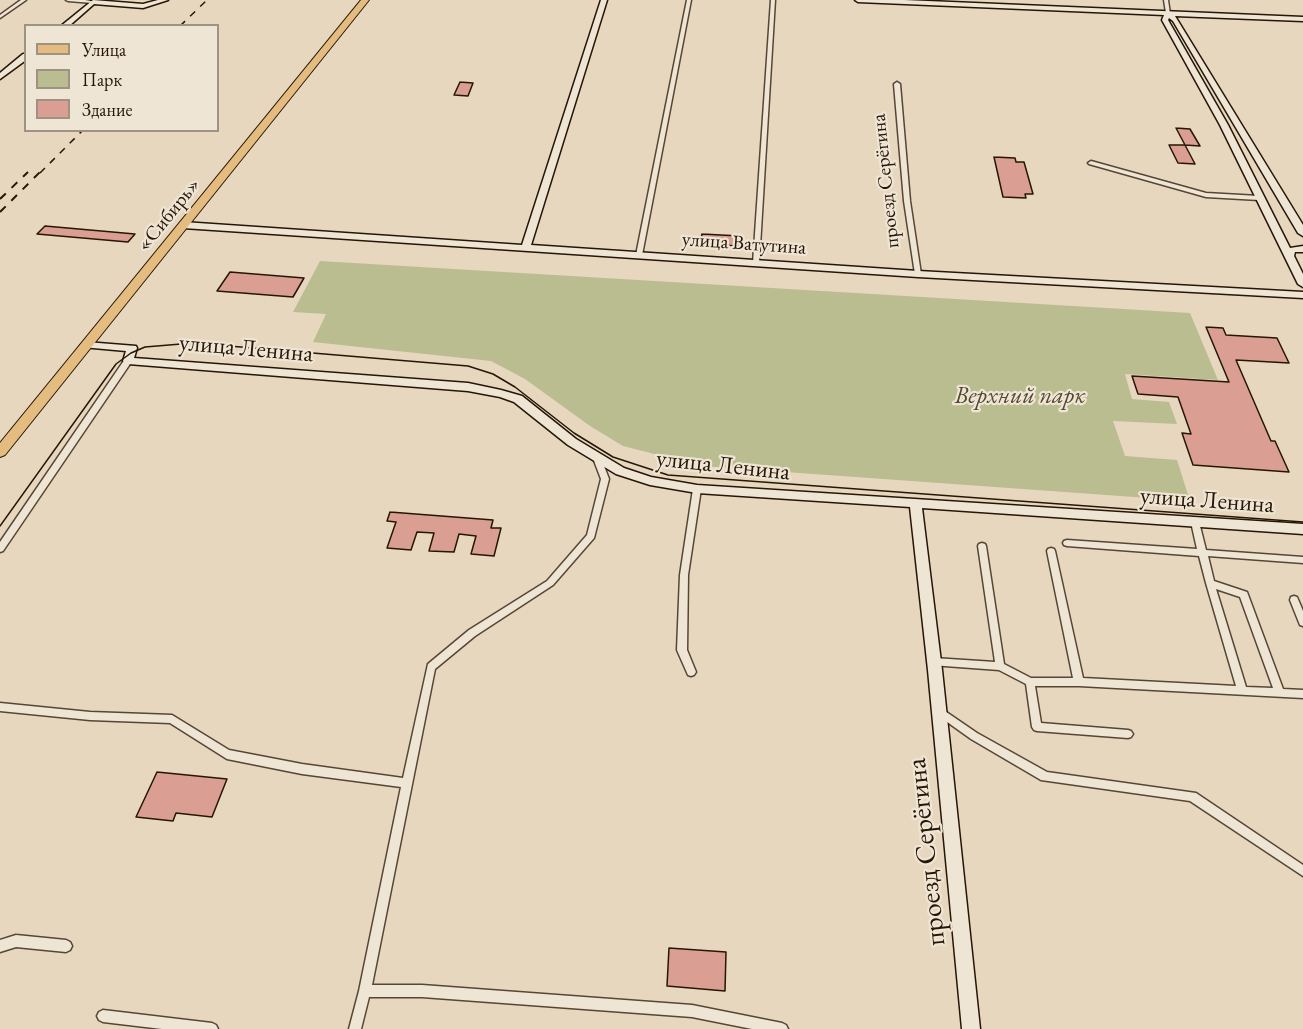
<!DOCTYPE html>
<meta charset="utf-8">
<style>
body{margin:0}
#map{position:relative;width:1303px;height:1029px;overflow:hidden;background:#e7d7bf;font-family:"EB Garamond",serif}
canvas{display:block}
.legend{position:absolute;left:24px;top:24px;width:195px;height:108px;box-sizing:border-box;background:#efe5d5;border:2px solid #9f9282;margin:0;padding:8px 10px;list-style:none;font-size:18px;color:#261606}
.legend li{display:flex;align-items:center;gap:12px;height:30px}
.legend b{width:30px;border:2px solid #9f9282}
</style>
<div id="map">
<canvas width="1303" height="1029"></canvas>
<ul class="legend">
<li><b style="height:8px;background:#e4bc80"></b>Улица</li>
<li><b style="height:16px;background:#babd8f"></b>Парк</li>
<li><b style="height:16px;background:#da9e93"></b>Здание</li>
</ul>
</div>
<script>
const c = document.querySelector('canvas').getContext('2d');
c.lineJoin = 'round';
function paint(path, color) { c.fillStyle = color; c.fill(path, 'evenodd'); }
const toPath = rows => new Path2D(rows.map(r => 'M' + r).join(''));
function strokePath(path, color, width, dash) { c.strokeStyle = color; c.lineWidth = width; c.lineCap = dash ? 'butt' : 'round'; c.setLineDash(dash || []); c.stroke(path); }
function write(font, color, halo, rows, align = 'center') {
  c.font = font + ' "EB Garamond",serif'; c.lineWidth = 4.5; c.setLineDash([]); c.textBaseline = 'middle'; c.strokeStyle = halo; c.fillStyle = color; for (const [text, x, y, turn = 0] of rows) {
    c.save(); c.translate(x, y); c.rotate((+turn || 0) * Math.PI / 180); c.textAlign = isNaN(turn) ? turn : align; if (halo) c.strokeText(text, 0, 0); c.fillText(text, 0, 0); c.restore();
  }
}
const green = toPath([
 [320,261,1190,313,1218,380,1125,374,1132,399,1169,402,1177,424,1113,421,1125,456,1177,460,1190,501,702,466,623,446,590,426,525,379,491,361,313,342,326,314,293,312]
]);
const building = toPath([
 [460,82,473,83,468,96,454,95,460,82],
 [1176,128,1190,129,1200,146,1185,145,1176,128],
 [1169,145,1185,145,1195,164,1178,163,1169,145],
 [994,157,1015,158,1016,162,1024,162,1033,194,1025,194,1026,198,1003,197,994,157],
 [45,226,135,234,128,242,37,234,45,226],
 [702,234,740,236,739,246,700,244,702,234],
 [230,272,304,278,293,297,217,291,230,272],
 [1206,327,1223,328,1226,335,1277,338,1289,363,1236,360,1271,441,1275,441,1289,472,1193,465,1182,433,1191,434,1178,397,1138,394,1132,376,1229,382,1206,327],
 [390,512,493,520,491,528,501,528,494,556,471,554,476,536,459,534,454,552,429,551,434,533,417,532,411,550,387,548,396,522,387,521,390,512],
 [157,772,227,779,212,817,176,813,173,821,136,817,157,772],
 [669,948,726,952,725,991,667,986,669,948]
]);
const street = toPath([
 [21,0,26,0,0,18,0,15,21,0],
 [66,0,85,0,95,2,93,3,68,1,66,0],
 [687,0,691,0,642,255,639,257,636,255,687,0],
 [771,0,775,0,759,263,756,265,753,263,771,0],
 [1164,0,1168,0,1170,14,1166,13,1164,0],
 [897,82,900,84,910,201,921,274,918,276,915,274,904,201,894,84,897,82],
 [1091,161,1206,193,1259,196,1262,198,1259,200,1206,197,1089,164,1088,163,1091,161],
 [125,359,128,359,132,361,3,551,0,552,0,542,125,359],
 [597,455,601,458,609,479,594,538,553,585,475,636,435,669,372,985,422,985,692,1005,782,1023,786,1025,788,1029,752,1029,692,1017,422,997,369,997,361,1029,349,1029,359,991,401,787,302,774,227,759,170,723,90,720,0,711,0,703,90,712,172,715,229,750,302,764,403,778,428,664,469,630,547,581,587,535,601,479,593,458,597,455],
 [697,486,701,489,688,575,687,650,696,672,694,675,691,676,688,675,677,650,680,575,693,489,697,486],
 [1195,519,1198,520,1199,522,1206,550,1303,557,1303,563,1208,556,1214,581,1247,592,1283,689,1303,690,1303,698,1079,686,1035,686,1041,723,1128,730,1131,731,1133,734,1131,737,1128,738,1037,731,1034,730,1032,727,1026,684,999,670,931,665,929,662,931,659,934,658,995,662,978,546,979,544,982,543,985,544,986,546,1004,664,1031,678,1073,678,1047,551,1048,549,1051,548,1054,549,1055,551,1083,678,1236,686,1206,583,1199,556,1067,546,1064,545,1063,543,1064,541,1067,540,1197,549,1191,522,1192,520,1195,519],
 [1216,589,1240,597,1273,688,1246,687,1216,589],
 [1294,596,1297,597,1303,611,1303,626,1300,625,1290,600,1291,597,1294,596],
 [939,707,977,733,1047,772,1196,793,1303,865,1303,876,1190,801,1041,780,971,739,936,714,934,711,936,708,939,707],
 [16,935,66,940,70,942,72,946,70,950,66,952,16,947,0,952,0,940,16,935],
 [103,1010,212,1023,216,1025,218,1029,162,1029,103,1022,99,1020,97,1016,99,1012,103,1010]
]);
const secondary = toPath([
 [93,0,143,4,158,0,168,0,143,8,94,4,69,26,61,26,93,0],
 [601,0,607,0,531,245,918,271,1303,292,1303,298,918,277,183,228,179,225,183,222,522,245,601,0],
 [855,0,904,0,1303,17,1303,21,1175,16,1303,225,1303,236,1298,233,1173,21,1169,18,1168,20,1228,125,1290,248,1303,246,1303,252,1295,252,1294,256,1303,274,1303,287,1298,284,1220,125,1162,20,1164,15,858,2,855,0],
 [23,54,26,54,26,60,0,79,0,73,23,54],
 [86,342,136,346,137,348,134,358,468,383,501,390,522,396,576,439,624,468,651,477,697,485,1303,524,1303,534,922,508,942,670,980,1029,962,1029,928,670,910,507,697,493,650,485,616,474,568,445,514,402,500,397,468,391,128,364,123,361,126,351,82,347,81,345,86,342]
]);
const primary = toPath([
 [361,0,369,0,5,455,0,457,0,443,361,0]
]);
const tram = toPath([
 [0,526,116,364,131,353,145,347,193,343,468,366,493,374,515,387,574,433,613,457,668,475,1303,522]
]);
const railFar1 = toPath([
 [180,26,207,0],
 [40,173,83,130]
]);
const rail = toPath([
 [0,199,28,172],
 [0,212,41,171]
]);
const farStreetnames = [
 ["проезд Серёгина",886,181,-96],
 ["«Сибирь»",169,215,-51],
 ["улица Ватутина",744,244,4]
];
const streetNames = [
 ["улица Ленина",246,349,5],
 ["улица Ленина",723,466,6],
 ["улица Ленина",1207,501,4]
];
const parkNames = [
 ["Верхний парк",1020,396]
];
const nearStreetnames = [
 ["проезд Серёгина",927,852,-96]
];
paint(green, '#babd8f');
paint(building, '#da9e93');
strokePath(building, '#261606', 1.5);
strokePath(street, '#564634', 3);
strokePath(secondary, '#261606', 3);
strokePath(primary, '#261606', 2);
paint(street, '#efe5d5');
paint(secondary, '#efe5d5');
paint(primary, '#e4bc80');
strokePath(tram, '#261606', 1.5);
strokePath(railFar1, '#261606', 1.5, [7, 7]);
strokePath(rail, '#261606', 2, [8, 8]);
write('20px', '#261606', '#efe5d5', farStreetnames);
write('24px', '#261606', '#efe5d5', streetNames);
write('italic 24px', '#52482f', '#efe5d5', parkNames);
write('28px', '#261606', '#efe5d5', nearStreetnames);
</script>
